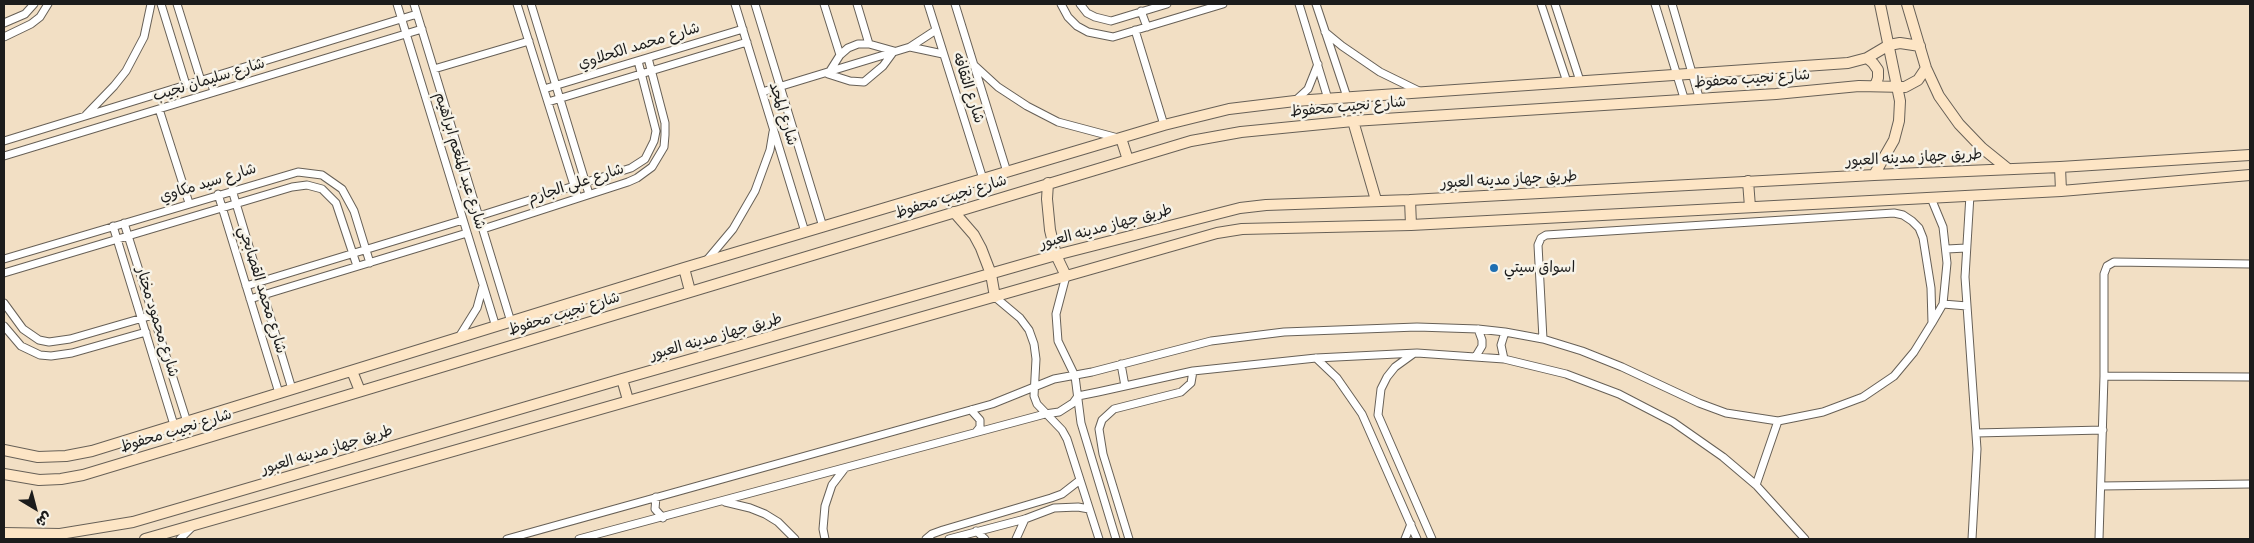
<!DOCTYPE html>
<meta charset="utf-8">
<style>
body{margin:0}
#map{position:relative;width:2254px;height:543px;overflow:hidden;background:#f2dfc4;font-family:"Patrick Hand","Playpen Sans Arabic",sans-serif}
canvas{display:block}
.frame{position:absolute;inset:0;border:5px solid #1c1c1c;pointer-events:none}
.north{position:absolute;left:10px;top:483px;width:50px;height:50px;-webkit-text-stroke:4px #f7f3e8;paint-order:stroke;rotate:143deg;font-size:14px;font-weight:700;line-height:20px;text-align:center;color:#1c1c1c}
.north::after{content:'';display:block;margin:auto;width:18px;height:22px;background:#1c1c1c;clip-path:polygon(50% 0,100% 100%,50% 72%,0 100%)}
</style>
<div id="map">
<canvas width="2254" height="543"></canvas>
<div class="frame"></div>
<div class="north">ش</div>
</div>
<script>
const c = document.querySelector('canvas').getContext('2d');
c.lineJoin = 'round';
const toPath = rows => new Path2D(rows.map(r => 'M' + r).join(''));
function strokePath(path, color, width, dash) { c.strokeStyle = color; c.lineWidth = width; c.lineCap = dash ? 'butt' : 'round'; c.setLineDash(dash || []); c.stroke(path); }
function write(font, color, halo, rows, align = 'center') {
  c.font = font + ' "Patrick Hand","Playpen Sans Arabic",sans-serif'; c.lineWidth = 5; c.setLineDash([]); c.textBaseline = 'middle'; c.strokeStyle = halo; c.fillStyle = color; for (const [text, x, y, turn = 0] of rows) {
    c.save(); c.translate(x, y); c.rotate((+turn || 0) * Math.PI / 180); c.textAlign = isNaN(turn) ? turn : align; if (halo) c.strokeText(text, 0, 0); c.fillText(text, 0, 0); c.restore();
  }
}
const street = toPath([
 [161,4,186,85],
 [177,4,201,81],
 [397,4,496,327],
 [414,4,511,322],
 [517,4,578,198],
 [531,4,589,194],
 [735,4,805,232],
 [755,4,823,227],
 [824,4,840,55],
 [857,4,869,44],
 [928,4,983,179],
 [955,4,1007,172],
 [1061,4,1068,17,1077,26,1088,32,1113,37,1223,4],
 [1080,4,1087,13,1095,17,1111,21,1167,4],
 [1299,4,1328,99],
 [1316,4,1347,97],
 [1541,4,1567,82],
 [1555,4,1580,81],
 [1655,4,1684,98],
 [1672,4,1699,97],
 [1141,11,1147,27],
 [4,23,25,14,34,4],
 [1135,30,1164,125],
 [1325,32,1342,46,1380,72,1421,92],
 [4,37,31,24,40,17,48,4],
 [858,44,869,44,894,51,883,66,864,82,850,81,828,74,840,55,848,48,858,44],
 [910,47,943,54],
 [974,65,998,87,1027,106,1058,122,1118,138],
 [434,69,529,41],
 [210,78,214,92],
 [544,89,743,29],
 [762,92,910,47,936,30],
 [1296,100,1308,89,1318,64],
 [548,102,747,42],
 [159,109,189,203],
 [86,115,114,86,126,71,144,37,151,4],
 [4,141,417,14],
 [4,156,422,29],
 [232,190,292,389],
 [218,194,279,393],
 [1970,195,1965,277,1977,449,1972,539],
 [1931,198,1943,227,1947,263,1943,304,1932,323],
 [479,216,631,168,645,159,654,141,656,131,638,61],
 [124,223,187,422],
 [113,226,174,425],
 [483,229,628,182,637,178,652,167,664,147,665,135,665,123,648,58],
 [1947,249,1966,248],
 [4,259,298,172,322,175,342,189,354,211,370,263],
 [707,260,733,229,755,191,770,150,773,132],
 [4,273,292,187,307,185,322,189,336,203,357,266],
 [1066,276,1056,314,1058,341,1075,376,1081,423,1116,539],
 [246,286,463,220],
 [995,297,1020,318,1029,330,1034,344,1036,359,1034,396,1037,404,1062,430,1067,439,1099,539],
 [250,299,467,233],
 [4,303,23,329,39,340,49,342,70,339,153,315],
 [1943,304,1967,306],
 [4,326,21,346,40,355,51,356,72,353,146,332],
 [459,337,477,308,483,286],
 [1413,354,1395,367,1387,377,1381,389,1378,415,1432,539],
 [1476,356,1482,346,1482,340,1478,329],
 [1316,358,1337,378,1362,414,1417,539],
 [1504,359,1501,345,1505,332],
 [1121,364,1125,386],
 [2104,376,2250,377],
 [971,410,980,420,980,427,976,432],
 [1976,433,2103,430],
 [1756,485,1778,421],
 [2101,486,2250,484],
 [656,497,655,509,663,518],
 [725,502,750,508,765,514,778,522,795,539],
 [976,531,985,539],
 [180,539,192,527],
 [507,539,992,404,1054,379,1092,372,1211,341,1284,332,1417,327,1478,329,1505,332,1543,339,1582,351,1622,367,1699,403,1726,413,1778,421,1823,412,1863,397,1894,376,1914,352,1932,323,1931,288,1923,238,1919,228,1912,221,1903,215,1894,213,1546,235,1541,238,1538,245,1543,339],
 [579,539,1045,414,1059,412,1073,403,1078,396,1098,392,1193,371,1316,358,1417,353,1504,359,1566,374,1619,394,1673,422,1723,457,1756,485,1805,539],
 [825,539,823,529,825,506,832,485,845,468],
 [926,539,932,534,943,530,1051,498,1062,494,1080,480],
 [949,539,1025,519,1054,508,1078,507,1089,509],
 [1016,539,1025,519],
 [1129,539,1103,454,1099,429,1102,420,1114,409,1181,392,1191,383,1193,371],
 [1405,539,1411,524],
 [2099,539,2104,376,2104,274,2107,266,2114,262,2250,264]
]);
const secondary = toPath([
 [1907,4,1926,68,1939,96,1959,124,1982,148,2008,169],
 [1867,58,1873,63,1878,70,1878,78,1875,86],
 [1353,121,1376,200],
 [1121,138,1128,160],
 [2060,167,2061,191],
 [1874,175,1894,140,1899,121,1900,101,1880,4],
 [1748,181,1750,207],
 [1048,183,1047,199,1050,230,1056,255,1066,276],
 [1410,200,1411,225],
 [954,212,974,235,981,248,991,274,995,297],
 [684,268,690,291],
 [352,371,360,391],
 [622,379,628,400],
 [4,450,38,457,66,456,92,451,684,268,1164,125,1229,109,1295,101,1848,63,1867,58,1889,45,1900,43,1920,46],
 [4,474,39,480,61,479,83,475,1191,141,1241,132,1353,121,1776,94,1859,86,1905,87,1918,80,1926,68],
 [4,533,60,534,133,522,622,379,1056,255,1240,208,1266,205,1410,200,1874,175,2060,167,2250,155],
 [145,539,1217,233,1242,229,1411,225,2061,191,2250,175]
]);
const markers = [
 [1494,268,5,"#1f6fb2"]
];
const streetNames = [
 ["شارع محمد الكحلاوي",639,46,-17],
 ["شارع نجيب محفوظ",1752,79,-4],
 ["شارع سليمان نجيب",209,80,-17],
 ["شارع الثقافه",968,88,72],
 ["شارع نجيب محفوظ",1348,107,-5],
 ["شارع المجد",783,114,73],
 ["طريق جهاز مدينه العبور",1914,158,-3],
 ["شارع عبد المنعم ابراهيم",460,161,73],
 ["طريق جهاز مدينه العبور",1509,180,-3],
 ["شارع سيد مكاوي",208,183,-17],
 ["شارع على الجارم",576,184,-18],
 ["شارع نجيب محفوظ",951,197,-17],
 ["طريق جهاز مدينه العبور",1106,227,-15],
 ["شارع محمد القصابجي",262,290,73],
 ["شارع نجيب محفوظ",564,314,-17],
 ["شارع محمود مختار",157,322,73],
 ["طريق جهاز مدينه العبور",716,337,-16],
 ["شارع نجيب محفوظ",176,431,-17],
 ["طريق جهاز مدينه العبور",327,450,-17]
];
const poiNames = [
 ["اسواق سيتي",1504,268]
];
strokePath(street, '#676057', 9);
strokePath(secondary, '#676057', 12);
strokePath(street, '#fff', 7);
strokePath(secondary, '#fde5c5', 10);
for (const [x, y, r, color] of markers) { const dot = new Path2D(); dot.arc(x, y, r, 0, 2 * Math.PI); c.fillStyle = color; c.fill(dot); strokePath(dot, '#f7f3e8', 2); }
write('15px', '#1c1c1c', '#f7f3e8', streetNames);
write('15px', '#1c1c1c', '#f7f3e8', poiNames, 'left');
</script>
